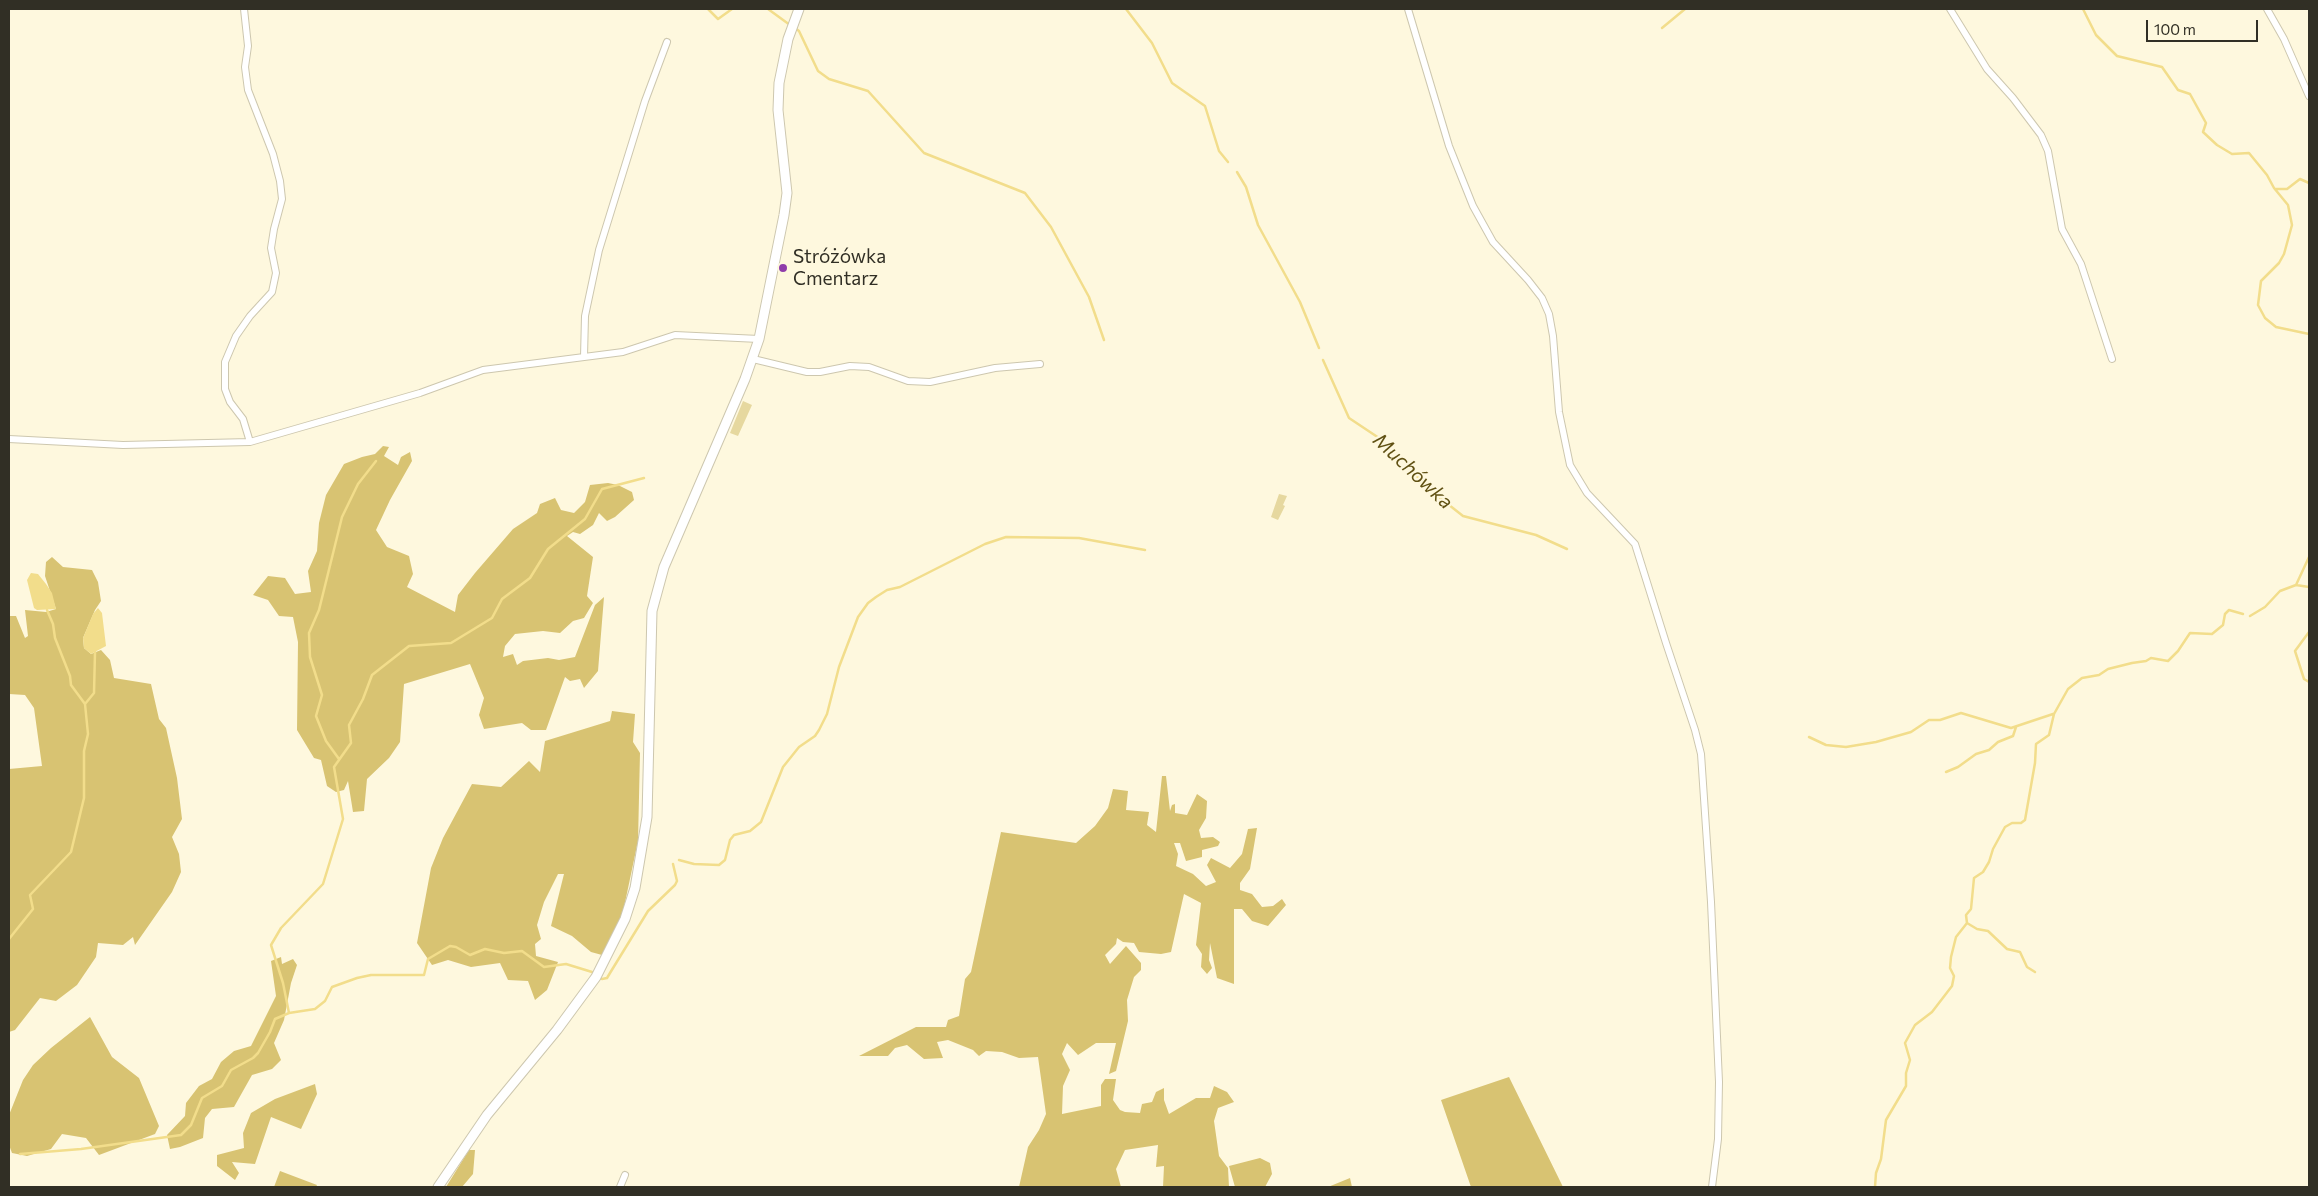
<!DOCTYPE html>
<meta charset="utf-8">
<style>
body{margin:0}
#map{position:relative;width:2318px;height:1196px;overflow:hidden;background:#fef8de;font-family:Commissioner,sans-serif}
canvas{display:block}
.frame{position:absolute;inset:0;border:10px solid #312f25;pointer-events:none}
.scale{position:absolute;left:2146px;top:20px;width:112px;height:22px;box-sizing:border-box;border:2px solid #312f25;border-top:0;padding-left:6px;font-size:15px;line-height:18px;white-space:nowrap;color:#312f25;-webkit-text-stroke:4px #fef8de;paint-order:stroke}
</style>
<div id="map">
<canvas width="2318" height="1196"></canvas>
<div class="frame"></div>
<div class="scale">100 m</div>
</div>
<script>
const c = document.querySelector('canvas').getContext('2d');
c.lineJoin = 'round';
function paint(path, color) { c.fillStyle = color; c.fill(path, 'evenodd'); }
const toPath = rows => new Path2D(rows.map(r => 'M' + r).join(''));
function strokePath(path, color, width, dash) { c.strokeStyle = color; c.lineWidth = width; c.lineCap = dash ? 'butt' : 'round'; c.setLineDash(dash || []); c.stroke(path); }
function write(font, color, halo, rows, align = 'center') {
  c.font = font + ' Commissioner,sans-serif'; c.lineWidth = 4.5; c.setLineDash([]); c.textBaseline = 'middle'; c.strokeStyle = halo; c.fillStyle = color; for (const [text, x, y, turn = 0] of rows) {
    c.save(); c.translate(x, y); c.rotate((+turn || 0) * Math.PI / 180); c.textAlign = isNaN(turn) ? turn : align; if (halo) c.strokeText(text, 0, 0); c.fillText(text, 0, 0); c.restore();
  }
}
const green = toPath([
 [743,401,752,405,738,436,730,433],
 [1279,494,1287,496,1283,505,1285,506,1278,520,1271,517]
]);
const forest = toPath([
 [383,446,389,447,384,456,398,465,401,457,410,452,412,461,390,500,376,530,387,547,409,556,413,574,407,587,455,612,458,595,475,573,513,529,537,513,540,504,555,498,561,510,574,513,585,502,590,485,608,483,618,485,632,492,634,500,615,517,607,521,599,513,593,525,580,534,573,532,567,536,593,557,587,596,593,603,584,618,573,621,560,633,543,631,515,634,505,646,503,657,513,654,517,665,523,661,548,658,559,660,575,657,595,605,604,597,598,671,584,688,580,679,570,681,565,677,546,730,531,730,522,723,484,729,479,715,484,698,470,664,404,684,400,742,389,758,367,779,364,811,353,812,348,781,344,790,336,792,327,786,321,760,314,758,297,730,298,642,293,617,279,616,268,600,253,595,268,576,285,578,295,594,311,592,308,571,317,551,319,523,326,495,344,464,362,457,375,454],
 [52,557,63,567,92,570,98,582,101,601,95,610,83,638,84,648,91,654,101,650,110,660,114,678,151,684,159,719,166,728,177,778,182,819,172,837,179,854,181,872,172,892,135,945,133,937,123,945,98,943,96,957,77,985,56,1001,40,998,15,1030,9,1032,9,769,42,766,34,708,25,695,9,694,9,616,16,616,25,638,28,636,25,610,46,612,56,609,45,576,46,562],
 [612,711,635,714,633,742,640,753,638,841,620,926,602,955,591,952,572,936,551,926,564,874,558,874,544,902,537,925,541,939,535,944,536,956,558,962,547,990,535,1000,528,981,508,980,500,963,471,967,448,960,432,965,417,943,431,868,443,838,472,784,501,787,529,761,540,772,545,741,610,721],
 [1162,776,1166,776,1170,811,1172,805,1175,804,1175,813,1187,815,1197,794,1207,801,1206,818,1199,830,1201,838,1213,837,1220,842,1218,846,1202,850,1202,857,1186,861,1180,843,1174,843,1178,854,1176,866,1193,874,1206,886,1216,882,1207,865,1211,858,1230,868,1242,854,1248,829,1257,828,1250,869,1240,883,1240,890,1252,894,1262,907,1273,906,1282,899,1286,905,1268,926,1252,921,1242,909,1234,909,1234,984,1217,978,1210,943,1209,960,1212,968,1207,974,1201,967,1202,954,1196,945,1201,903,1184,894,1171,952,1161,954,1139,952,1134,943,1123,942,1117,938,1116,944,1105,955,1110,964,1126,946,1141,963,1141,970,1134,977,1127,1000,1128,1021,1116,1071,1109,1074,1116,1043,1096,1043,1078,1055,1067,1043,1062,1054,1070,1070,1063,1086,1062,1114,1101,1106,1101,1085,1105,1079,1116,1079,1113,1100,1120,1110,1125,1112,1140,1113,1142,1104,1152,1102,1156,1092,1164,1088,1164,1100,1169,1114,1196,1098,1210,1098,1214,1086,1227,1092,1234,1102,1218,1108,1214,1121,1219,1156,1228,1168,1229,1187,1163,1187,1164,1166,1156,1167,1158,1145,1125,1150,1116,1169,1121,1187,1019,1187,1028,1147,1039,1130,1046,1114,1038,1057,1019,1058,1002,1052,986,1051,979,1056,973,1050,948,1040,937,1042,943,1058,924,1059,907,1045,895,1048,888,1056,859,1056,916,1027,946,1027,948,1020,959,1016,965,979,971,972,1001,832,1076,843,1095,826,1108,808,1113,789,1128,791,1126,810,1149,812,1147,825,1156,832],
 [281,957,282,964,293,959,297,965,291,983,284,1020,274,1043,281,1060,272,1069,252,1075,234,1107,212,1109,205,1118,203,1138,180,1147,170,1149,167,1135,185,1116,186,1103,199,1086,212,1079,221,1062,234,1051,251,1046,276,996,271,961],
 [90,1017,112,1057,139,1078,159,1126,155,1134,99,1155,86,1138,62,1134,51,1149,27,1156,12,1153,9,1145,9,1115,23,1080,33,1065,51,1048],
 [1509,1077,1563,1187,1471,1187,1441,1100],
 [315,1084,317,1094,301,1129,271,1117,255,1164,232,1162,239,1173,235,1180,217,1166,217,1155,244,1148,243,1133,251,1113,275,1099],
 [469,1150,475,1150,473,1174,462,1187,446,1187],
 [1260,1158,1270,1163,1272,1174,1265,1187,1235,1187,1229,1166],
 [280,1171,317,1185,316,1187,274,1187],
 [1350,1178,1352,1187,1328,1187]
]);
const water = toPath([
 [31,573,38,574,46,584,52,593,56,609,37,610,34,608,27,580],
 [98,608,102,613,106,646,91,654,84,648,83,638,93,614]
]);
const stream = toPath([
 [708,9,718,19,732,9],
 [768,9,790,25],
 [1126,9,1152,43,1172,83,1205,106,1219,151,1228,162],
 [2083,9,2096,35,2117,56,2162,67,2178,90,2190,94,2206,123,2203,132,2217,145,2232,154,2249,153,2267,175,2274,188,2288,205,2292,225,2284,254,2279,263,2261,281,2258,305,2265,318,2276,327,2309,334],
 [795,28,799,31,818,71,829,79,868,91,924,153,1025,193,1051,227,1089,297,1104,340],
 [1662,28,1685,9],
 [1237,172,1246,187,1258,225,1300,302,1319,348],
 [2276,189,2287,189,2300,179,2309,183],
 [1323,360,1349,418,1379,438,1403,459,1425,486,1463,516,1536,535,1567,549],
 [2309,557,2296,585,2309,587],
 [2250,616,2265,607,2280,591,2296,585],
 [2309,632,2295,651,2304,679,2309,682],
 [85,704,94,693,95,652],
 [1809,737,1826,745,1846,747,1876,742,1911,732,1929,720,1940,720,1961,713,2011,728,2053,714],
 [339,759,326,741,316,716,322,695,310,657,309,633,319,610,342,517,358,484,376,461],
 [1946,772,1958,767,1976,754,1989,750,1998,742,2013,736,2016,727],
 [679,860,694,864,719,865,725,860,730,840,734,835,750,831,761,822,783,767,799,747,815,736,819,730,827,714,839,667,858,617,868,603,876,597,887,590,900,587,985,544,1006,537,1079,538,1145,550],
 [1967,923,1977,929,1988,931,2007,949,2020,952,2027,967,2035,972],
 [9,939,33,909,30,895,71,852,84,798,84,751,88,734,85,704,71,685,70,676,55,638,53,624,47,610],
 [602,979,607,978,610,973,648,911,675,885,677,881,673,864],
 [289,1013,283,983,271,945,281,928,323,884,343,819,334,767,351,743,349,725,363,699,372,675,409,646,451,643,492,618,502,599,530,578,548,549,585,519,602,489,644,478],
 [20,1154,81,1149,181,1135,191,1125,202,1098,222,1086,231,1070,253,1058,258,1053,270,1032,275,1019,289,1013,315,1009,325,1001,332,987,357,978,371,975,424,975,428,959,450,946,456,947,470,955,485,949,504,953,522,951,544,967,566,964,592,972],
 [1875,1187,1876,1173,1881,1159,1886,1120,1906,1086,1906,1073,1910,1060,1905,1043,1915,1025,1932,1012,1952,986,1954,976,1950,968,1951,957,1956,937,1967,923,1966,915,1971,909,1974,878,1983,872,1989,862,1993,849,2005,827,2012,823,2021,823,2025,820,2035,763,2036,744,2049,735,2054,714,2068,689,2082,678,2099,675,2108,669,2132,663,2146,661,2151,658,2168,661,2178,651,2190,633,2212,634,2223,625,2225,614,2229,610,2243,614]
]);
const street = toPath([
 [244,9,248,46,245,67,248,90,273,154,280,181,282,199,274,229,271,248,276,273,272,292,250,316,236,336,225,362,225,389,230,402,243,419,250,442],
 [1408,9,1449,146,1473,206,1493,242,1528,280,1542,298,1549,314,1553,336,1559,412,1570,465,1587,493,1635,544,1666,643,1695,730,1701,754,1711,902,1719,1082,1718,1139,1712,1187],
 [1950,9,1987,69,2013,98,2041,135,2048,151,2062,229,2081,264,2112,359],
 [2267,9,2284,39,2309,96],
 [584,357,585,316,599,250,645,101,667,42],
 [753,359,807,372,820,372,850,366,869,367,908,381,930,382,995,368,1040,364],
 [9,439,123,445,250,442,420,393,483,370,623,352,675,335,759,339],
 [620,1187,625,1175]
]);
const secondary = toPath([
 [438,1187,487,1115,557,1030,596,977,625,919,635,888,647,817,652,611,664,567,745,379,759,339,784,215,787,193,778,110,779,83,788,39,799,9]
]);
const markers = [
 [783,268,5,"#8f3caa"]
];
const poiNames = [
 ["Stróżówka",793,257],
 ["Cmentarz",793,279]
];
const waterNames = [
 ["Muchówka",1413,471,43]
];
paint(green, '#e6d89f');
paint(forest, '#d8c372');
paint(water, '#f2dd8b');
strokePath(stream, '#f2dd8b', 2.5);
strokePath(street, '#cdc7af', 8);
strokePath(secondary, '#cdc7af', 11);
strokePath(street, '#fff', 6);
strokePath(secondary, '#fff', 9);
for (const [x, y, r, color] of markers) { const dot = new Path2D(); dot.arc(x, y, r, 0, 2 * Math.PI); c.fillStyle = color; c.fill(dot); strokePath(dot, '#fef8de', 2); }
write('19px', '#312f25', '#fef8de', poiNames, 'left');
write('italic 20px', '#605113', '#fef8de', waterNames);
</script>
